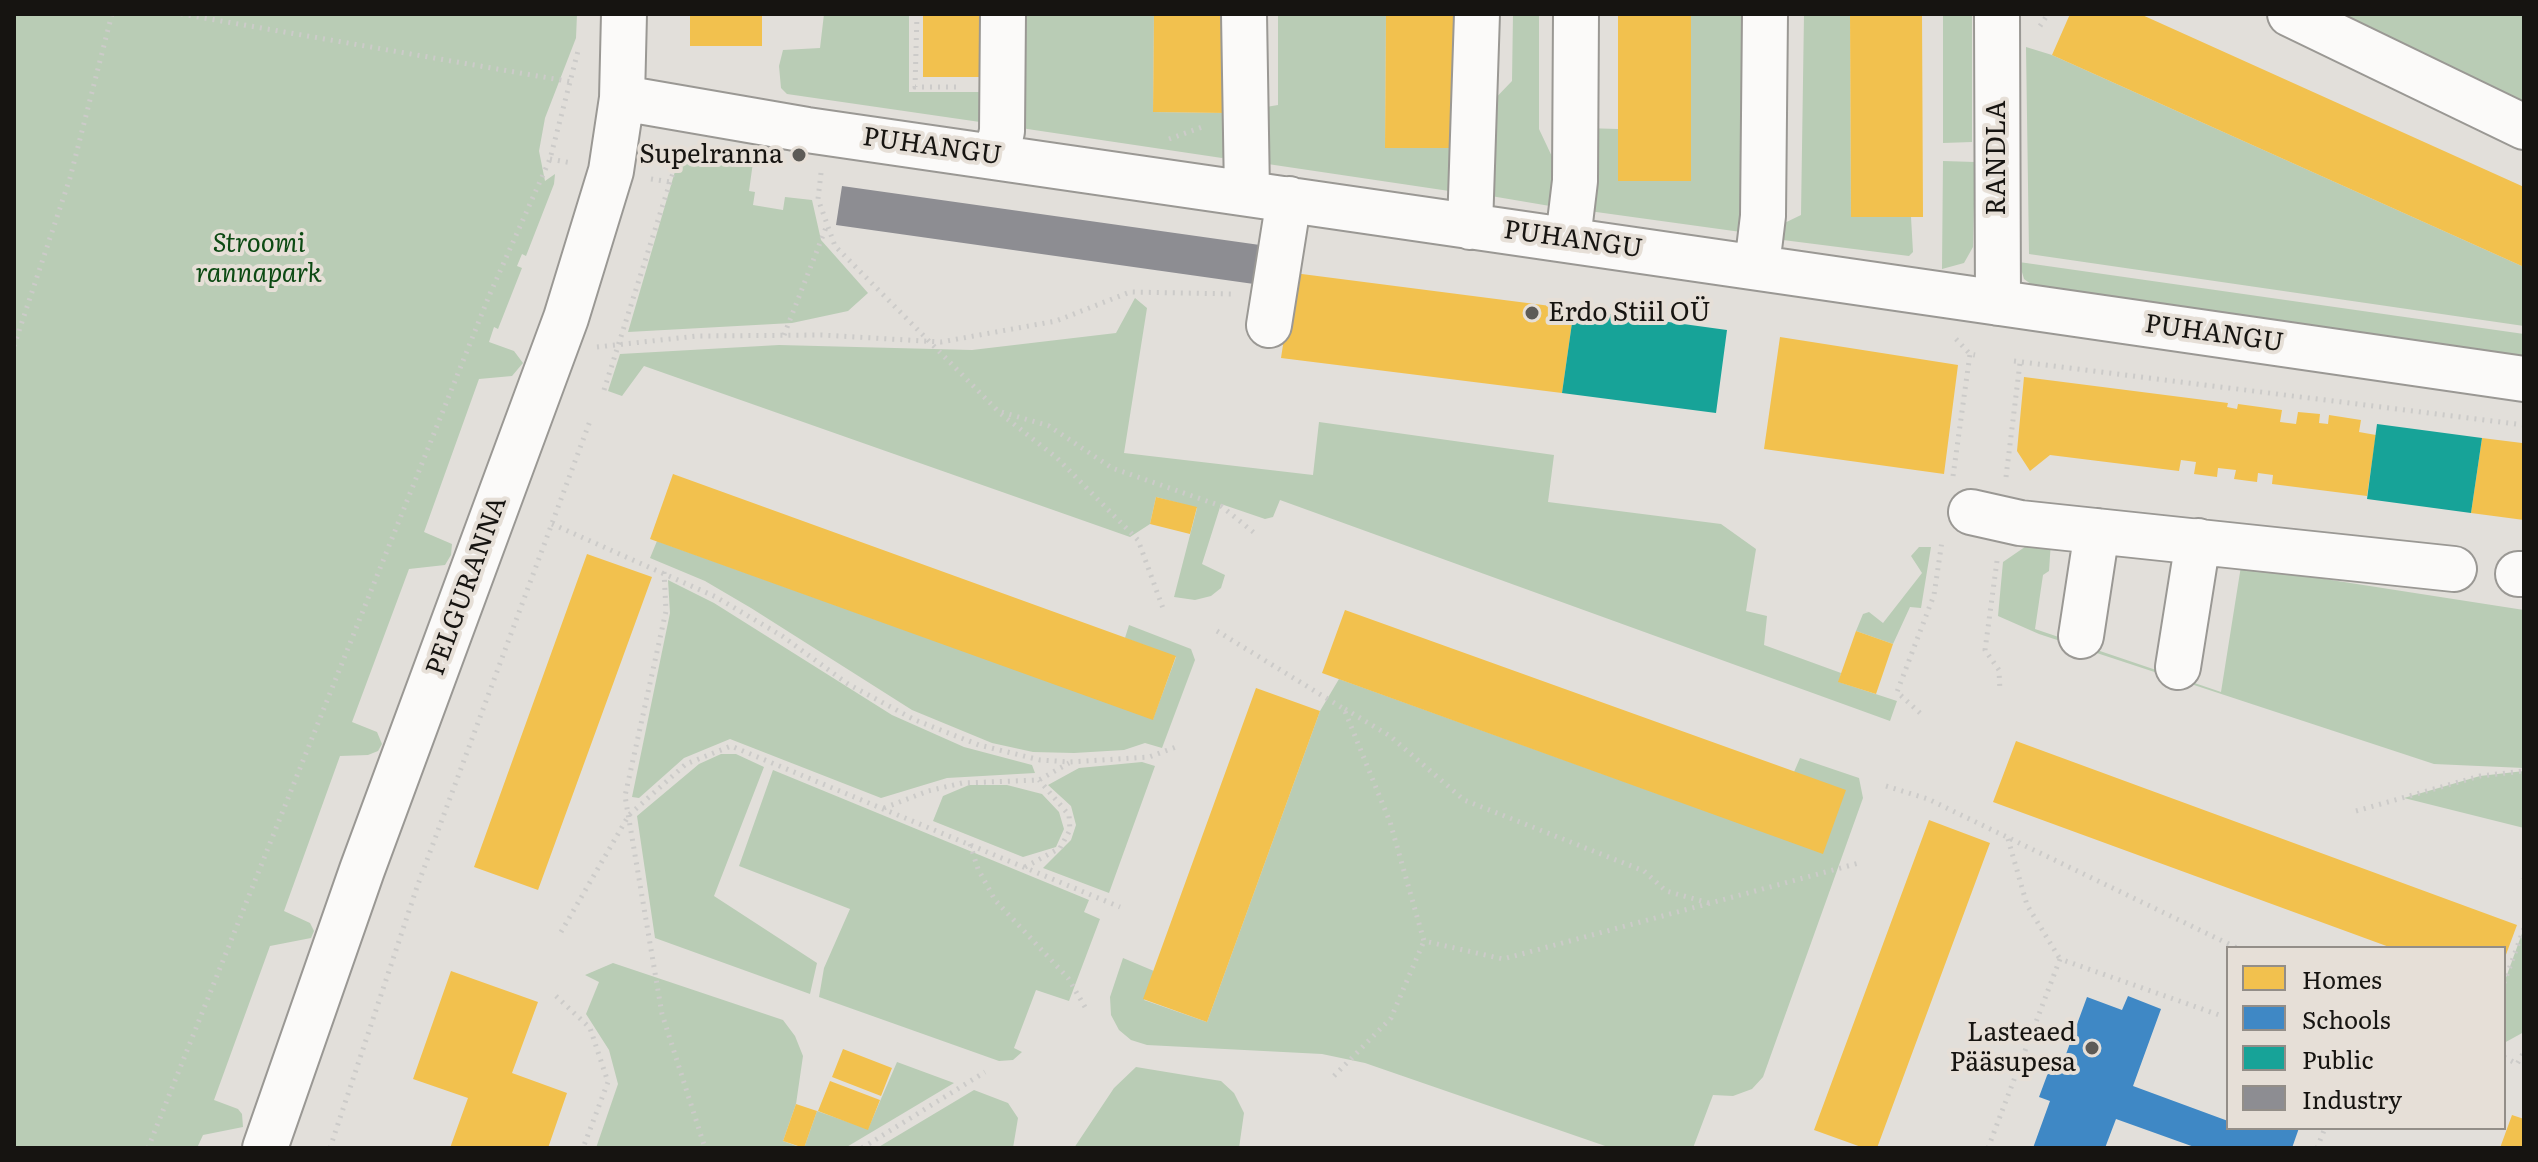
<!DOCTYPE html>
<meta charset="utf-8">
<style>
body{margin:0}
#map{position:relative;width:2538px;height:1162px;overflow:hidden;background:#e2dfda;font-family:Literata,serif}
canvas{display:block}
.frame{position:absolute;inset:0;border:16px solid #161411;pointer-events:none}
.legend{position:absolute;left:2226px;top:946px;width:280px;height:184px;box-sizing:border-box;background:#e6dfd7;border:2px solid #938e88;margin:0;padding:10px 14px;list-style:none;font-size:24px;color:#161411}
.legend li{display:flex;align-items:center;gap:16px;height:40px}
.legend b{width:40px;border:2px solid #938e88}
</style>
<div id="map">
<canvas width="2538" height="1162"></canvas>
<div class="frame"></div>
<ul class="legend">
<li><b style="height:22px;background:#f2c14e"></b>Homes</li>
<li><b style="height:22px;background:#3f88c5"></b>Schools</li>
<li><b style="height:22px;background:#17a398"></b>Public</li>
<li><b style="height:22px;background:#8d8d92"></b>Industry</li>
</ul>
</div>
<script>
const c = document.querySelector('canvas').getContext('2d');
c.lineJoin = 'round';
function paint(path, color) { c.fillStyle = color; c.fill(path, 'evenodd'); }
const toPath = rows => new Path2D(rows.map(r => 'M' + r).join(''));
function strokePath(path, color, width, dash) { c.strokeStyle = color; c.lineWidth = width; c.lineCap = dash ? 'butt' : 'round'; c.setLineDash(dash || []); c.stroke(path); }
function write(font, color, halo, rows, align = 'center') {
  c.font = font + ' Literata,serif'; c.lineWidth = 8; c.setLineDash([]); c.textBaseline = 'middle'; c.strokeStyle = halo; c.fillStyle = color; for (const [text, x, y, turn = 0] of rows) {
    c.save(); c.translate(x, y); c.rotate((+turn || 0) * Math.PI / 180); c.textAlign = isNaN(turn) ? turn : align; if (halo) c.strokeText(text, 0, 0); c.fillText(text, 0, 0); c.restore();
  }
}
const green = toPath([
 [14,14,577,14,576,38,545,118,539,151,545,181,555,174,554,184,526,256,522,254,517,266,522,268,498,329,494,327,489,342,514,351,523,363,512,376,479,379,424,532,452,544,451,555,445,565,409,569,352,722,377,732,382,744,378,751,368,755,340,756,284,911,310,923,314,931,311,938,270,946,214,1100,238,1109,242,1114,243,1127,203,1135,197,1148,14,1148],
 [824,14,909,14,909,92,986,92,980,122,787,94,781,88,779,66,783,50,820,48],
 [1022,14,1154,14,1153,112,1226,113,1227,155,1222,158,1014,127],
 [1278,14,1386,14,1385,147,1465,148,1456,192,1261,163,1266,107,1278,105],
 [1513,14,1539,14,1539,129,1564,182,1550,206,1491,196,1486,108,1512,81],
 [1691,14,1752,14,1741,232,1589,211,1585,128,1618,129,1618,181,1690,181],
 [1804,14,1850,14,1851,217,1911,217,1913,252,1909,256,1783,240,1772,229,1801,215],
 [1943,14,1972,14,1972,142,1943,143],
 [2307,14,2524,14,2524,117],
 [2026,47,2052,55,2524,267,2524,326,2029,254],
 [704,151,754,155,749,191,755,192,753,205,783,210,785,197,812,200,821,240,868,293,848,311,792,323,628,332,676,168,689,156],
 [1943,161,1975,162,1973,247,1964,263,1942,269],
 [2019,262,2524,334,2524,357,2039,290,2024,279],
 [1135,298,1147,308,1124,453,1313,475,1319,422,1554,455,1548,502,1721,524,1756,549,1746,611,1767,616,1764,645,1841,673,1839,682,1897,701,1890,721,1280,500,1273,517,1265,519,1221,504,1202,564,1225,575,1221,588,1211,596,1195,600,1174,597,1197,508,1156,497,1150,524,1130,537,644,366,622,396,608,391,620,354,779,345,972,350,1116,333],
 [2035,540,2051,541,2049,571,2043,575,2035,629,2221,692,2241,566,2524,610,2524,768,2434,764,2039,634,1998,616,2003,562],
 [657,541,1153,719,1176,657,1125,638,1129,625,1191,649,1195,660,1162,748,1145,743,1124,750,1074,753,1033,752,992,743,912,710,751,608,705,581,650,558],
 [1919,547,1931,547,1921,608,1910,607,1893,644,1856,631,1863,614,1869,612,1883,623,1922,573,1911,556],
 [668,580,714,603,892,715,964,747,1032,765,1035,773,947,778,881,798,730,739,684,758,639,798,632,797,670,613],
 [1339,679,1823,853,1794,772,1800,758,1859,778,1863,798,1763,1077,1752,1089,1733,1096,1713,1095,1693,1148,1611,1148,1365,1063,1322,1054,1147,1045,1131,1040,1119,1030,1111,1015,1110,997,1123,958,1154,971,1144,1000,1207,1022,1320,711],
 [721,754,736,754,764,767,714,896,817,963,810,994,655,938,637,816,699,764],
 [1142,762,1155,766,1109,893,1043,868,1071,840,1076,825,1071,806,1048,785,1079,768],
 [773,770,1089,900,1084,912,1100,919,1069,1001,1036,990,1014,1048,1022,1052,1013,1060,999,1061,819,997,824,968,850,909,739,866],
 [2524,771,2524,828,2404,798,2480,776],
 [969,785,1007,785,1042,794,1059,812,1064,829,1056,847,1023,857,933,821,943,796],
 [2524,928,2524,1032,2504,1043,2504,983],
 [613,963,783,1020,795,1036,803,1056,796,1104,783,1141,802,1148,596,1148,618,1084,609,1050,586,1014,599,982,585,975],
 [897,1062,954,1083,845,1148,804,1148,817,1111,868,1129],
 [1136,1067,1221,1081,1234,1093,1244,1113,1239,1148,1074,1148,1114,1088],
 [974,1090,1008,1103,1018,1118,1013,1148,877,1148]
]);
const homes = toPath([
 [690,14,762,14,762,46,690,46],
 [923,14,994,14,994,77,923,77],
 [1154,14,1226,14,1226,113,1153,112],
 [1386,14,1460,14,1459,148,1385,148],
 [1618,14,1691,14,1691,181,1618,181],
 [1850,14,1922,14,1923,217,1851,217],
 [2070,14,2140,14,2524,187,2524,267,2052,55],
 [1294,273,1574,309,1562,393,1281,358],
 [1780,337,1958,365,1944,474,1764,449],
 [2024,377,2228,403,2227,407,2237,409,2238,404,2282,410,2280,422,2296,424,2298,412,2320,414,2319,423,2328,424,2329,415,2361,420,2359,432,2376,435,2367,496,2272,484,2273,475,2258,473,2257,482,2234,479,2236,470,2218,468,2217,477,2194,474,2196,462,2181,460,2179,471,2050,455,2030,471,2017,451],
 [2482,438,2522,443,2524,520,2471,513],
 [673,474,1176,656,1153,720,650,539],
 [1156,497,1197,507,1190,534,1150,524],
 [587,554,652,577,538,890,474,867],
 [1345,610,1846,790,1823,854,1322,673],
 [1856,631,1893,644,1876,694,1838,682],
 [1256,688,1320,711,1207,1022,1143,999],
 [2016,741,2517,925,2504,960,2504,948,2392,948,1993,802],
 [1929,820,1990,843,1877,1148,1864,1148,1814,1130],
 [451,971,538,1002,512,1073,567,1093,548,1148,450,1148,468,1098,413,1079],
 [843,1049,892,1068,881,1096,832,1077],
 [830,1081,880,1100,868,1130,818,1111],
 [796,1104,817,1111,804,1148,783,1141],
 [2512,1115,2524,1119,2524,1148,2500,1148]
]);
const schools = toPath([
 [2128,996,2161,1009,2133,1086,2228,1121,2228,1128,2299,1128,2292,1148,2197,1148,2116,1119,2105,1148,2033,1148,2050,1101,2039,1097,2052,1062,2062,1065,2087,997,2122,1010]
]);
const public = toPath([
 [1574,309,1727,330,1716,413,1562,393],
 [2377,424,2482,438,2471,513,2367,499]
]);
const industry = toPath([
 [842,186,1267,246,1261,285,836,225]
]);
const path = toPath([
 [181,14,572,82],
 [917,14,915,87,961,87],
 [2040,26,2048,14],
 [1169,139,1205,126],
 [550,159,572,163],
 [821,173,818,199,835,246,998,411,1049,426,1112,468,1221,506,1257,535],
 [651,179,670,182],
 [784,335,827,225],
 [1956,339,1970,354,1975,355],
 [14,346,70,178,112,14],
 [597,347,697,336,822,335,941,342,1056,321,1130,292,1235,294],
 [2014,361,2524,425],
 [604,390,680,151],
 [1001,414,1057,458,1138,540,1164,611],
 [1953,476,1970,354],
 [2006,477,2020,363],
 [552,524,716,597,782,636,848,684,915,720,979,745,1040,760,1070,762,1149,757,1176,747],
 [1997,561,1985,650,1999,670,2000,691],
 [664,572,666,611,625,796,662,1014,705,1148],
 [1217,631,1344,709,1390,822,1424,941,1503,959,1859,863],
 [1345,709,1390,736,1464,800,1644,871,1666,891,1709,903],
 [1920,713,1897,692,1934,595,1942,541],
 [1886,786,1928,799,2237,948],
 [884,808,928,791,962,783,1039,780,1069,763],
 [2356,811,2480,776,2524,771],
 [2008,839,2027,905,2060,959],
 [970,844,978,869,995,900,1068,978,1085,1007],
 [1025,867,1060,848,1070,830,1069,815,1039,780],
 [2524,878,2524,879],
 [561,932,629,815,686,764,731,746,1120,907],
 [2504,983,2524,928],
 [556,996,590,1028,608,1082,583,1148],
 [2504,1057,2517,1064,2524,1052],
 [1334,1076,1391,1018,1424,941],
 [148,1148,489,296,550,159,578,51],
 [330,1148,417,887,590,421],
 [862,1148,985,1072],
 [1988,1148,2060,959,2222,1016],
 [2317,1148,2325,1128]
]);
const minor = toPath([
 [1244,14,1247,193],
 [1997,14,1998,303],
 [2290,14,2524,127],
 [622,98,807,130,2524,379],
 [997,155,1002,131,1003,14],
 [1470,227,1477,14],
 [1568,239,1575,181,1576,14],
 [1757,266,1763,216,1765,14],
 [1269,325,1289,199],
 [1971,512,2020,523,2454,569],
 [2518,574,2524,574],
 [2081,636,2097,531],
 [2178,667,2198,541],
 [265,1148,362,870,566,318,611,171,622,98,624,14]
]);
const markers = [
 [799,155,8,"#5d5b57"],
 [1532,313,8,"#5d5b57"],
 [2092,1048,8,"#5d5b57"]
];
const streetNames = [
 ["PUHANGU",932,147,8],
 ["RANDLA",1997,158,-90],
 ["PUHANGU",1573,240,8],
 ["PUHANGU",2214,334,8],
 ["PELGURANNA",467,586,-70]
];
const poiNames = [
 ["Supelranna",783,155],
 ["Erdo Stiil OÜ",1548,313,"left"],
 ["Lasteaed",2076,1033],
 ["Pääsupesa",2076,1063]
];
const parkNames = [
 ["Stroomi",259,244],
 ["rannapark",259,274]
];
paint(green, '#b9ccb5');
paint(homes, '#f2c14e');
paint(schools, '#3f88c5');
paint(public, '#17a398');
paint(industry, '#8d8d92');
strokePath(minor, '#9a9894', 48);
strokePath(path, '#cccbc9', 5, [2, 6]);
strokePath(minor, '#fbfaf9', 44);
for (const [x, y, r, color] of markers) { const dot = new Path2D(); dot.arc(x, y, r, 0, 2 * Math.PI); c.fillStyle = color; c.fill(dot); strokePath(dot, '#e6dfd7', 3); }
write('26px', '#161411', '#e6dfd7', streetNames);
write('26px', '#161411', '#e6dfd7', poiNames, 'right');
write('italic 26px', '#0c4a13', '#e6dfd7', parkNames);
</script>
